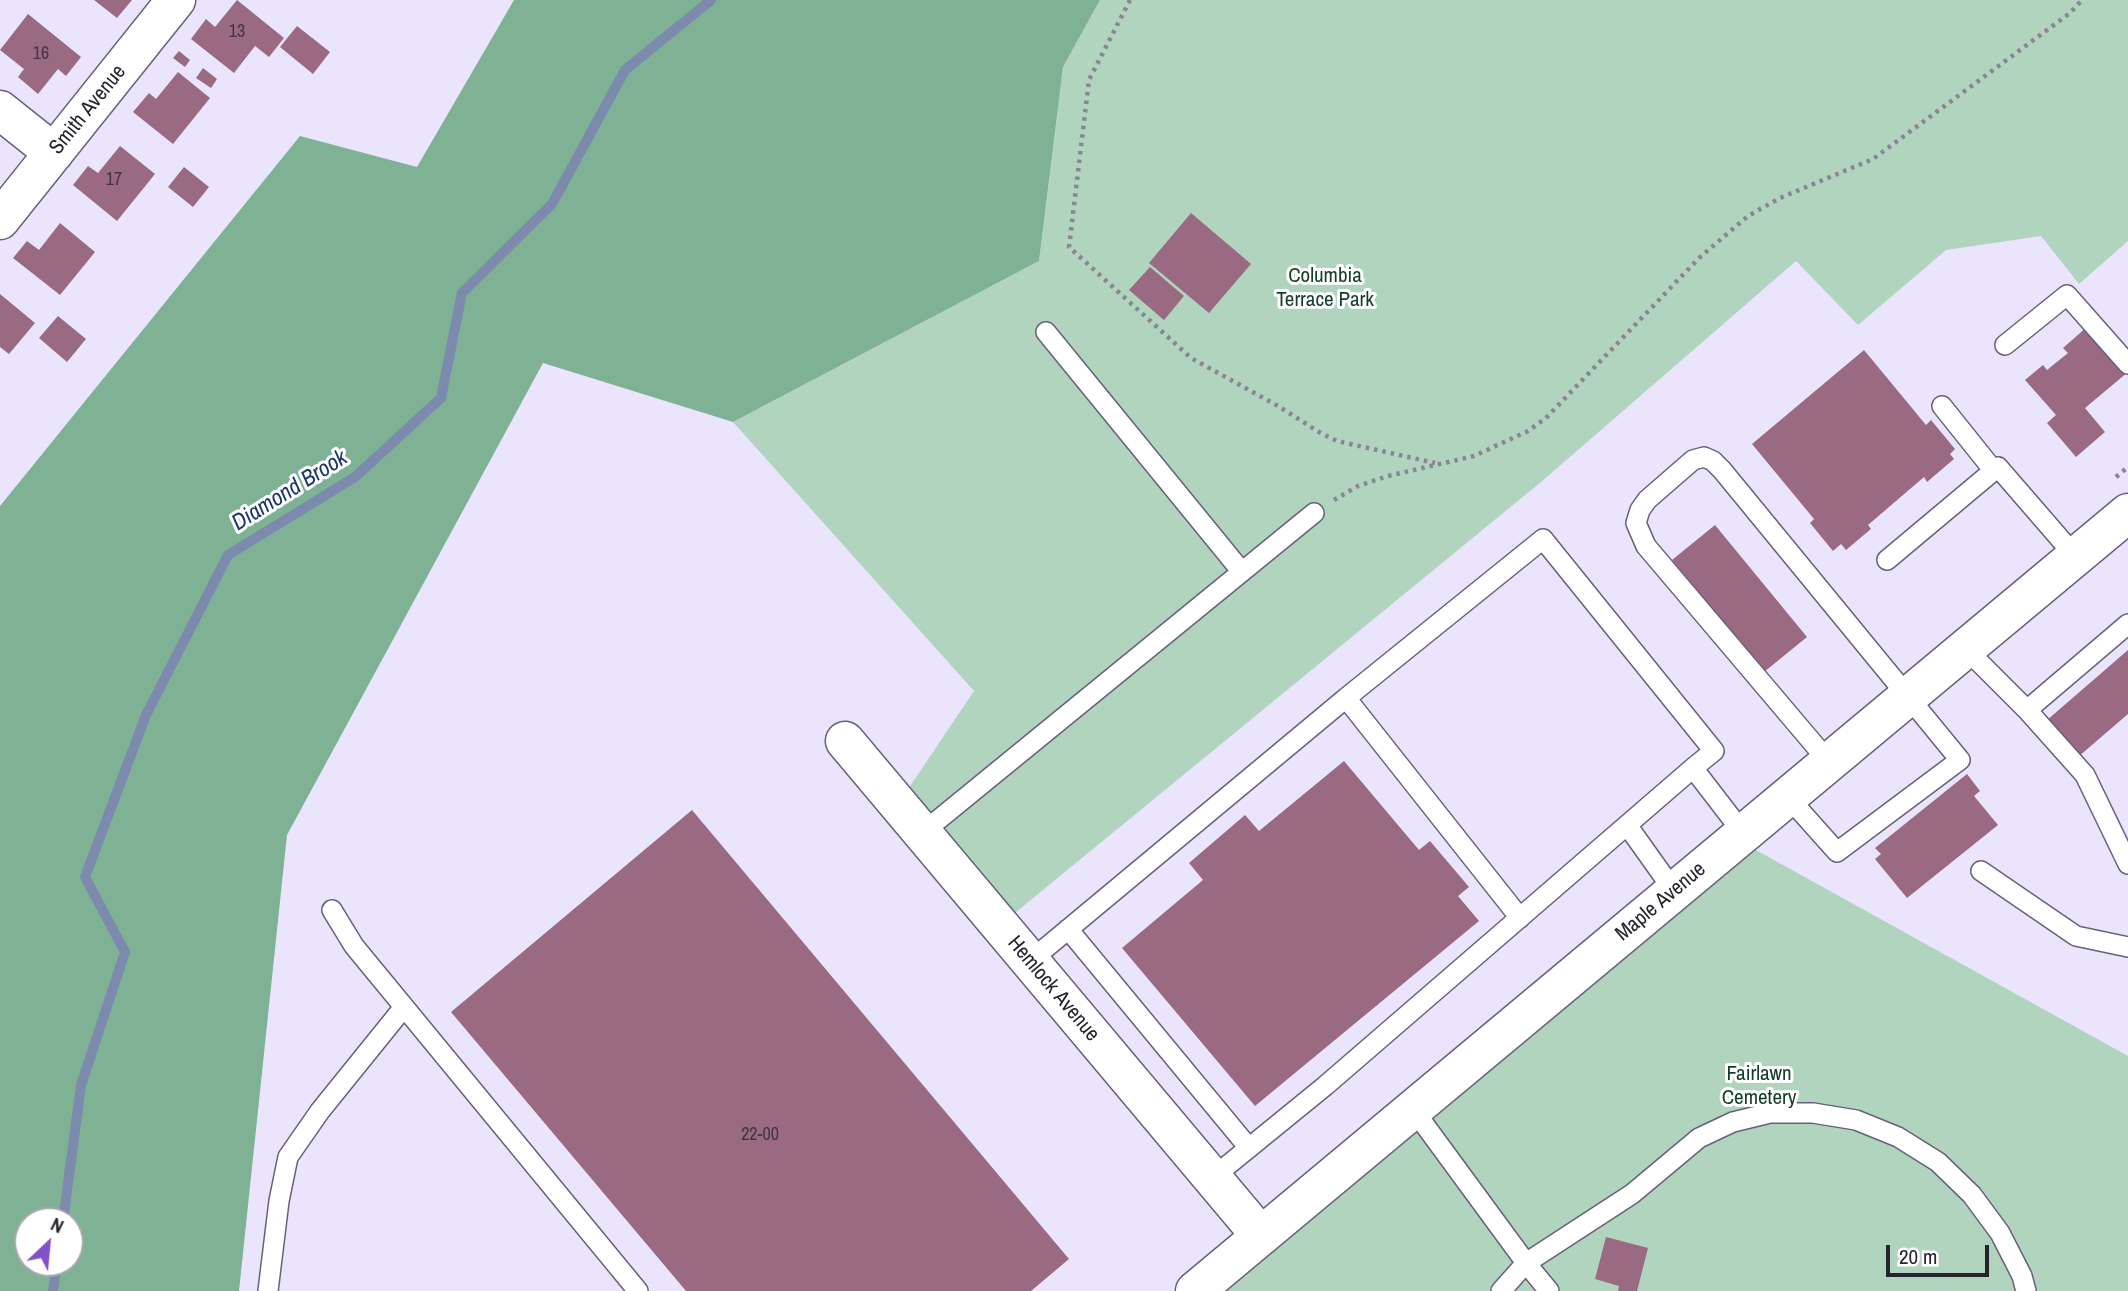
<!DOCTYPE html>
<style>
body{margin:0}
#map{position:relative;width:2128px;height:1291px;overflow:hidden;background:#eae5fd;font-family:"Archivo Narrow",sans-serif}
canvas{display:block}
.north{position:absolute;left:14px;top:1207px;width:70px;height:70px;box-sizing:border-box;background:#fff;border:2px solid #a8a7ab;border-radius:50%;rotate:26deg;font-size:19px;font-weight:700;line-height:28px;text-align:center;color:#26232e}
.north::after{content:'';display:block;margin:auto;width:24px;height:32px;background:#8152cb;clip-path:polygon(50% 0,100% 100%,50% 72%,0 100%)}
.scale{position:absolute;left:1886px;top:1245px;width:103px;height:32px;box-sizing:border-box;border:4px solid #26232e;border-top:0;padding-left:9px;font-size:21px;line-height:24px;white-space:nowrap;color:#26232e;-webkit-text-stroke:5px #fff;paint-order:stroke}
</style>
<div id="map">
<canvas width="2128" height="1291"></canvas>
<div class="north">N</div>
<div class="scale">20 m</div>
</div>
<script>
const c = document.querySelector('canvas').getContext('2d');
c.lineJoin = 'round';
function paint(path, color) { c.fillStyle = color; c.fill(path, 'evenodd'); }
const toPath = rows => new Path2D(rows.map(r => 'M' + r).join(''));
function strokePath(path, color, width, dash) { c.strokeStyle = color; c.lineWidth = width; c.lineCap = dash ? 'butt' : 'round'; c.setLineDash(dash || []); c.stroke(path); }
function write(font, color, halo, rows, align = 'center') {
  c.font = font + ' "Archivo Narrow",sans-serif'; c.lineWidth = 6; c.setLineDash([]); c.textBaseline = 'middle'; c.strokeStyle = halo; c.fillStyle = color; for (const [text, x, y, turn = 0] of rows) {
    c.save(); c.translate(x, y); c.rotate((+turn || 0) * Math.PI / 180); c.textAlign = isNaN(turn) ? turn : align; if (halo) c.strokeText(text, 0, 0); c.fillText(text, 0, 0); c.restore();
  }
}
const green = toPath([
 [1100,0,2128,0,2128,241,2079,284,2041,236,1946,250,1858,325,1796,261,1541,482,999,926,898,804,974,691,733,422,1039,261,1063,67],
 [1736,839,2128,1056,2128,1291,1195,1291]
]);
const forest = toPath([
 [514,0,1100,0,1063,67,1039,261,733,422,543,363,287,835,239,1291,0,1291,0,506,300,136,417,167],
 [28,1221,70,1221,70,1263,28,1263]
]);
const stream = toPath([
 [63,1221,81,1085,125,952,85,877,146,715,228,555,355,477,441,398,462,293,552,204,625,70,711,0],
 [53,1291,57,1263]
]);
const building = toPath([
 [94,0,132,0,117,18],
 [237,0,284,38,269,57,255,46,234,73,191,39,206,19,215,27],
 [28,14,81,57,66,76,58,69,38,94,18,77,24,69,0,50],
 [297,26,330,52,313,74,280,47],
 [179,51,190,60,185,67,173,58],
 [203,68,217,79,211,88,196,78],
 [178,72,210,98,173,144,133,112,149,93,156,99],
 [120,146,155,174,117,221,73,185,88,166,98,173],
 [184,167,209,187,193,207,168,187],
 [1191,213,1251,264,1209,313,1149,263],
 [60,223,95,252,60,295,13,258,27,241,39,250],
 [1150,267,1184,296,1164,320,1129,290],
 [0,294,35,323,9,354,0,347],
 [58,316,86,339,67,362,39,338],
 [2088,326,2128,372,2085,408,2105,432,2076,457,2047,423,2056,415,2025,380,2043,365,2047,370,2068,353,2063,348],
 [1864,350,1926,425,1931,420,1955,449,1950,454,1954,459,1927,482,1924,477,1868,525,1871,529,1846,550,1841,544,1833,551,1810,523,1814,519,1752,444],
 [1715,525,1807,637,1764,672,1672,560],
 [2128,650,2128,714,2078,757,2046,721],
 [1344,761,1419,850,1430,841,1469,887,1458,896,1479,921,1255,1106,1122,948,1203,880,1189,863,1245,815,1259,831],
 [1967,774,1980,791,1974,796,1998,825,1907,898,1875,859,1881,854,1875,848],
 [692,810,1069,1259,1031,1291,686,1291,451,1012],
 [1606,1237,1648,1248,1637,1291,1618,1291,1619,1286,1595,1279]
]);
const path = toPath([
 [1130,0,1089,80,1069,247,1191,358,1278,406,1319,432,1337,441,1435,463],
 [2116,477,2128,467],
 [1334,500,1358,486,1388,476,1474,456,1528,431,1546,418,1699,258,1748,216,1780,198,1873,159,2070,13,2082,0]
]);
const service = toPath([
 [1046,332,1242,572],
 [2005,345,2067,295,2128,364],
 [1942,406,1994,471],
 [1887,560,1998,467,2075,556],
 [1965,648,2027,710,2128,624],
 [1346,698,1543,539,1714,751,1693,768],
 [2027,710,2085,775,2128,864],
 [1787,796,1837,852,1960,760,1722,470,1713,461,1704,457,1693,460,1647,500,1640,510,1636,523,1646,546,1829,762],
 [1627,825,1674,891],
 [922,833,1314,513],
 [1981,871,2076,936,2128,947],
 [332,910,354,946,638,1291],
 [1068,929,1249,1148],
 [1030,961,1346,698,1520,918],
 [1413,1109,1526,1263,1549,1291],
 [1212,1178,1325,1086,1693,768,1743,833],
 [268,1291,279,1201,288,1157,320,1111,404,1007],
 [1501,1291,1526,1263,1632,1194,1699,1138,1733,1122,1770,1113,1813,1113,1856,1120,1898,1137,1938,1162,1972,1195,2000,1233,2022,1276,2026,1291]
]);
const minor = toPath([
 [0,110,54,153],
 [0,220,176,0],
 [845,741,1261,1236]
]);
const primary = toPath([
 [1195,1291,2128,513]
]);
const numberNames = [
 ["13",237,32],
 ["16",41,54],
 ["17",114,180],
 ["22-00",760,1135]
];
const streetNames = [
 ["Smith Avenue",88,110,-51],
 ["Maple Avenue",1661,902,-40],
 ["Hemlock Avenue",1053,989,50]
];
const parkNames = [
 ["Columbia",1325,276],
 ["Terrace Park",1325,300],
 ["Fairlawn",1759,1074],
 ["Cemetery",1759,1098]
];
const waterNames = [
 ["Diamond Brook",290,491,-32]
];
paint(green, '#b0d4be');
paint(forest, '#7fb295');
strokePath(stream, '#7c8bad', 10);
paint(building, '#996a81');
strokePath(service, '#67607a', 22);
strokePath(minor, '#67607a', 41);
strokePath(primary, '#67607a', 41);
strokePath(path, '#898596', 4.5, [3.5, 5]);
strokePath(service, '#fff', 19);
strokePath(minor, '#fff', 38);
strokePath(primary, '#fff', 38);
write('18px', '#433543', null, numberNames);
write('21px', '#26232e', '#fff', streetNames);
write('21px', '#133d28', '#fff', parkNames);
write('italic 23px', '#1b356b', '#fff', waterNames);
</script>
